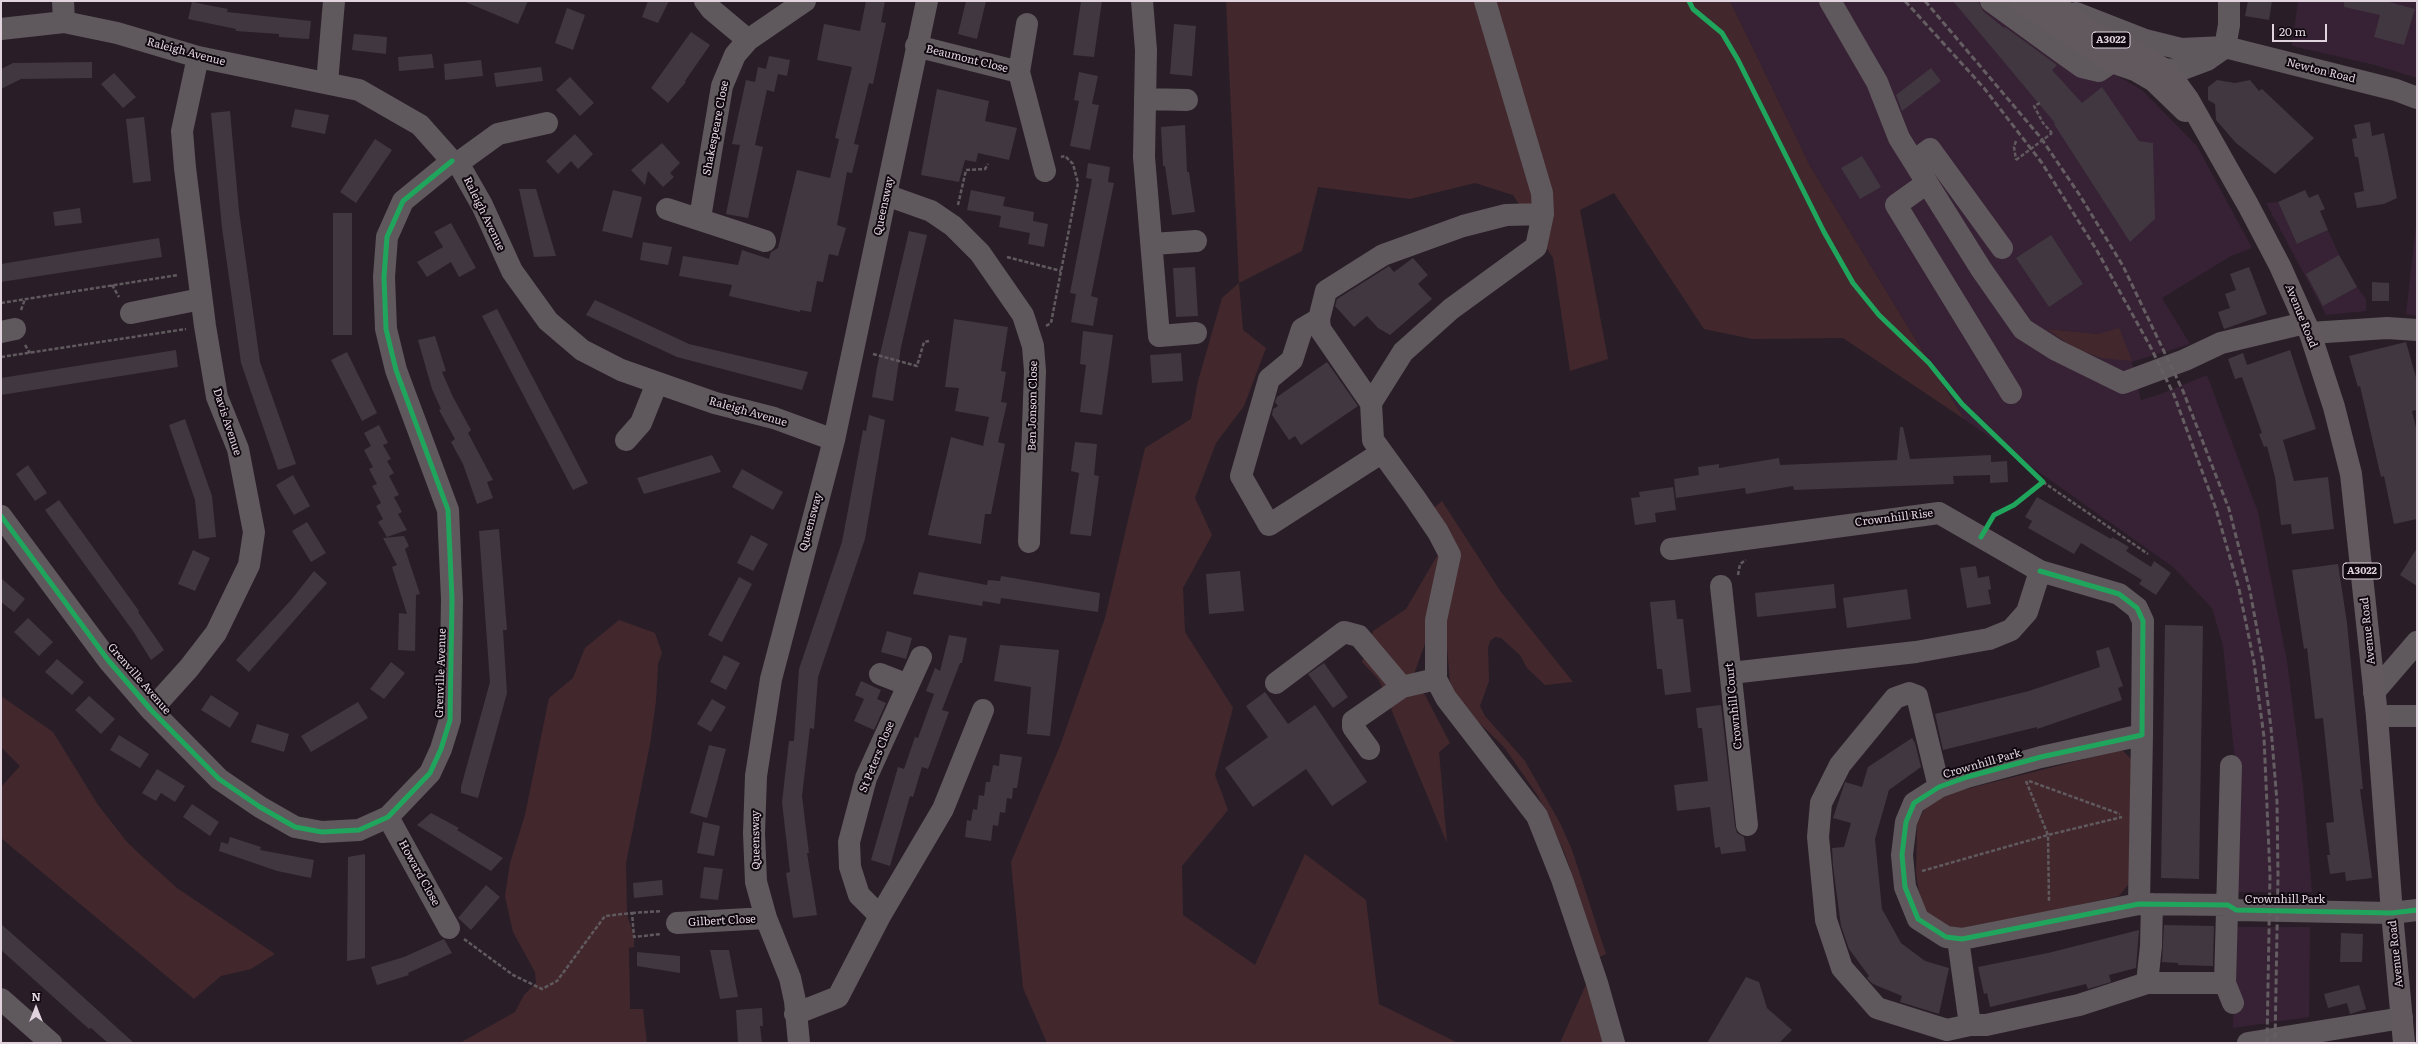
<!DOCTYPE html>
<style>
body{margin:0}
#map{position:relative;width:2418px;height:1044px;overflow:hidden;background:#291e27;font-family:Literata,serif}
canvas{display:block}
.frame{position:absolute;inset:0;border:2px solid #e1d4df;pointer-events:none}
.north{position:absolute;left:16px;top:988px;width:40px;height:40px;-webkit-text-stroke:3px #10080f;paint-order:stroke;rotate:0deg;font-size:11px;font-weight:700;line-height:16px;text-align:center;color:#e1d4df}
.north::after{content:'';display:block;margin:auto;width:14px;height:18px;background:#e1d4df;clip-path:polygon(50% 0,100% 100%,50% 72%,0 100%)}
.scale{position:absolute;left:2272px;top:24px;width:55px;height:18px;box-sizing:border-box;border:2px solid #e1d4df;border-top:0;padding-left:5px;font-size:12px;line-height:14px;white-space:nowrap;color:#e1d4df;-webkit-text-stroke:3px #10080f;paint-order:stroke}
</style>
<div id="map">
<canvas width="2418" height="1044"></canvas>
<div class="frame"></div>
<div class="north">N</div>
<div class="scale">20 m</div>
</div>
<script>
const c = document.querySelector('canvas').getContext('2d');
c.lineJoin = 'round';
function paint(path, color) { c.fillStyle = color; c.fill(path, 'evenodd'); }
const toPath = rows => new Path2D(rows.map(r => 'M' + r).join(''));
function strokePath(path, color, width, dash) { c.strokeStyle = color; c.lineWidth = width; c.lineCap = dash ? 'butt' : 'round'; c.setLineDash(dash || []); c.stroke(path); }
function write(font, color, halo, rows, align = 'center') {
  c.font = font + ' Literata,serif'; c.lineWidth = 4; c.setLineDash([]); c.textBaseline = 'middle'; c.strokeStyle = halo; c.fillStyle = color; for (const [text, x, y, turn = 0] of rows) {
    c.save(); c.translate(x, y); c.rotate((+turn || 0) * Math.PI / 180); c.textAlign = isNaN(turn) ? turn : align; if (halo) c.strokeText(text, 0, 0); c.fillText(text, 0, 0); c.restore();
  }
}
const built = toPath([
 [1730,1,2009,1,2053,39,2142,90,2197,146,2252,248,2231,256,2162,298,2190,344,2132,362,2141,400,2158,395,2207,375,2258,512,2287,661,2303,786,2312,892,2238,892,2236,770,2223,646,2212,608,2173,567,1964,419,1810,166],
 [2048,329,2098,334,2075,349],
 [2298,1,2417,1,2417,78,2375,65,2292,46],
 [2278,202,2297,244,2328,230,2339,255,2357,287,2366,299,2366,311,2326,315,2266,203],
 [2417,217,2417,316,2406,314],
 [2236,927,2310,927,2309,1017,2233,1028]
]);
const green = toPath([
 [1226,1,1730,1,1810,166,1964,419,1843,338,1752,339,1704,329,1614,193,1580,210,1608,359,1570,371,1553,258,1513,195,1475,183,1410,199,1318,187,1302,251,1239,283,1243,330,1266,348,1244,406,1216,443,1195,498,1212,535,1183,588,1185,632,1233,708,1215,775,1228,810,1182,866,1183,915,1255,965,1305,854,1366,900,1379,1004,1458,1043,1047,1043,1023,988,1011,862,1060,746,1105,618,1145,448,1191,419,1198,381,1222,298,1239,283],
 [2119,328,2132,361,2102,358,2075,349,2047,329,2098,334],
 [1442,501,1501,592,1573,682,1545,685,1527,668,1520,655,1501,638,1495,637,1490,641,1488,648,1489,681,1480,706,1485,716,1525,761,1560,823,1572,850,1606,954,1599,957,1565,854,1538,796,1504,747,1469,713,1454,693,1450,681,1445,625,1456,571,1430,511],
 [1440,551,1431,627,1414,674,1450,743,1439,752,1447,843,1379,680,1362,662,1373,631,1406,609],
 [619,620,655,633,662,653,658,664,656,701,650,744,626,863,627,915,634,936,634,947,629,948,630,1009,643,1009,647,1043,460,1043,515,1012,524,995,536,983,535,972,513,932,505,896,510,863,525,815,549,698,573,678,585,648],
 [1,696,53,732,98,805,127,842,146,860,177,888,275,954,251,969,221,976,194,999,1,838,1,787,20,766,1,747],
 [2116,751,2123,751,2131,759,2129,884,2119,896,1965,930,1944,927,1933,920,1921,905,1916,873,1917,824,1926,806,1939,796],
 [1587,982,1605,1043,1560,1043]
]);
const building = toPath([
 [463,1,528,1,518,24],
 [648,1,669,1,658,23,642,17],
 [866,1,885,1,881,22,886,23,873,84,869,83,854,144,859,145,852,173,847,172,837,225,846,228,838,256,829,254,823,282,817,281,811,312,800,310,800,312,729,296,732,285,679,276,683,256,738,265,742,250,769,259,771,252,778,248,797,170,830,178,839,139,835,138,852,67,817,60,824,24,860,31],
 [966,1,986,1,977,39,958,34],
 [1081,1,1102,1,1094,57,1073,55],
 [1953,1,1978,1,1983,11,2004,28,2005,27,2057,65,2052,70,2082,103,2102,87,2139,141,2153,143,2155,219,2130,242,2054,124,2055,123],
 [2248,1,2272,1,2269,20,2245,16],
 [2344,1,2386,1,2415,9,2404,45,2374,37,2380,15,2344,7],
 [192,2,228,9,227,12,311,21,309,39,279,37,279,34,236,31,236,29,188,19],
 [567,8,585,15,573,50,555,43],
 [1174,24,1196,26,1192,76,1170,74],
 [691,32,710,45,685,81,686,82,668,103,651,88],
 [354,34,387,37,386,54,352,50],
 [432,54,434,68,399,71,398,57],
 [769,56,790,60,787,76,778,74,774,92,767,90,755,145,763,147,748,218,726,214,740,145,732,144,746,80,755,82,758,67,766,69],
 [481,60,483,76,445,80,444,64],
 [92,62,92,78,21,79,1,89,1,69,13,63],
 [541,67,543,81,496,87,494,73],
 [1931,68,1941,81,1902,111,1896,95],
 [1079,72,1098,76,1092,104,1099,105,1090,150,1070,146,1079,101,1074,100],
 [114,73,136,97,123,108,101,84],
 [570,77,594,103,580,116,556,90],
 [2217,80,2235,83,2250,80,2259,91,2262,89,2314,138,2275,174,2236,143,2216,120,2215,104,2208,100,2208,87],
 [937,89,989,101,985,121,1017,128,1009,160,978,153,976,162,965,160,959,182,921,175],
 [295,109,329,115,325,134,291,127],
 [230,111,239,211,260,362,296,464,278,470,241,363,222,228,211,113],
 [144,117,151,181,133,183,126,119],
 [2370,122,2372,136,2384,133,2397,198,2384,204,2357,208,2354,193,2364,191,2358,157,2355,157,2352,139,2357,138,2354,125],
 [1185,125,1187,172,1189,172,1195,212,1172,215,1165,166,1163,166,1161,127],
 [575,134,593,154,578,169,571,161,558,174,546,161],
 [375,139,392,150,356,203,340,192],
 [662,143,680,163,670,173,674,177,663,187,648,171,645,185,631,170],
 [1862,156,1881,187,1860,199,1841,168],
 [1088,163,1110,167,1108,182,1114,183,1091,296,1098,298,1093,326,1071,322,1076,294,1070,293,1092,179,1086,178],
 [519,189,536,189,556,256,534,257],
 [613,190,642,197,632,238,602,231],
 [971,190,1005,197,1003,206,1034,212,1033,221,1048,224,1044,247,1028,244,1030,233,999,227,1001,216,967,210],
 [2305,190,2309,198,2318,194,2325,209,2320,211,2328,230,2297,244,2278,202],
 [80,208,82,223,55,226,53,212],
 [333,213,352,213,352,335,333,335],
 [451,223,476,268,459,277,451,262,427,277,417,262,443,247,434,232],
 [909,231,927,235,901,347,893,401,872,397,877,367],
 [2051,235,2083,284,2049,307,2016,258],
 [159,238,162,257,1,282,1,264],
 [643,242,672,247,668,265,640,260],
 [2339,255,2357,287,2323,306,2306,274],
 [1413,258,1428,275,1418,284,1432,299,1390,335,1378,328,1367,316,1354,327,1335,306,1337,299,1389,266,1394,272],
 [1195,267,1198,316,1176,317,1173,268],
 [2249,267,2267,314,2224,329,2218,312,2230,308,2225,294,2236,290,2230,274],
 [2372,282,2389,283,2389,301,2372,301],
 [595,300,689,344,808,372,802,390,677,357,586,315],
 [497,309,588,483,573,490,482,316],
 [954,319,1008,327,1001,371,1006,372,1001,402,1007,403,998,442,1005,444,991,514,985,514,981,544,928,535,951,437,983,446,989,417,955,411,959,388,945,387],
 [1083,331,1113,335,1102,415,1080,412,1086,365,1080,364],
 [435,336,446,371,442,372,453,397,471,430,468,433,493,480,487,482,493,498,477,504,463,464,451,442,455,439,439,410,441,409,432,389,418,340],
 [2406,342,2417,381,2417,410,2412,411,2417,432,2417,519,2394,524,2384,476,2381,477,2360,386,2358,387,2349,356],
 [176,350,178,367,1,395,1,378],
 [2290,350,2316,429,2283,440,2294,481,2328,477,2334,529,2292,534,2291,524,2281,525,2275,477,2267,446,2264,447,2259,434,2262,433,2242,377,2235,379,2228,359,2243,353,2247,365],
 [347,352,377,413,362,421,331,360],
 [1181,353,1183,381,1152,383,1150,355],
 [1327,362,1358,406,1301,445,1295,436,1289,440,1272,415,1273,409,1278,406,1275,402,1277,397],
 [869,415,885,420,865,539,818,677,814,729,810,728,802,796,809,853,807,853,817,915,793,918,786,873,790,872,782,802,789,741,794,741,799,669,842,542,863,430,866,431],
 [185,419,212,496,216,537,199,539,195,500,169,425],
 [379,425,388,443,383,445,391,459,387,461,394,473,389,476,399,495,394,497,402,512,398,514,407,530,387,537,378,522,383,519,376,506,381,503,372,486,377,484,369,469,373,467,364,450,371,446,364,433],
 [1900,427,1903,427,1910,459,1991,455,1991,462,2007,461,2008,482,1990,483,1990,475,1953,476,1954,484,1794,490,1793,486,1746,494,1745,488,1676,498,1674,479,1699,475,1698,467,1719,464,1719,468,1779,458,1780,465,1897,460],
 [1075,442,1097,444,1094,475,1099,476,1091,536,1070,534,1079,473,1071,471],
 [712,455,721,472,644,494,637,478],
 [28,465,47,493,35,501,16,474],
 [742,469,783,492,773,510,732,487],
 [293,475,310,506,294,515,276,485],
 [1673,487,1676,510,1655,513,1656,522,1635,525,1631,498,1640,497,1639,492],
 [2037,497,2111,539,2112,537,2129,547,2126,551,2151,567,2154,561,2171,573,2156,595,2139,584,2142,580,2081,543,2074,554,2028,528,2032,521,2025,517],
 [59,500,139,611,138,612,164,650,151,660,133,631,45,510],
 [307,522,326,553,311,562,292,531],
 [499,529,507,630,503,630,507,693,478,798,461,793,461,787,490,682,479,531],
 [751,535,768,544,753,571,737,563],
 [404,536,409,546,405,549,420,594,416,595,415,651,398,650,399,613,407,614,392,567,397,565,383,538],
 [2417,548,2417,586,2400,575],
 [193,550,210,558,195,591,178,584],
 [2338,564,2347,623,2363,789,2360,789,2372,878,2346,881,2345,872,2330,874,2327,855,2330,855,2326,823,2334,822,2323,718,2315,719,2307,648,2304,649,2292,570],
 [1976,566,1978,578,1989,576,1991,589,1988,590,1991,604,1967,608,1960,568],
 [314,571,327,583,249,672,236,660,291,600],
 [1240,571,1244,611,1209,614,1206,574],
 [919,572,987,585,988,580,1000,581,1001,576,1100,593,1098,612,1001,598,1000,604,983,601,982,606,913,594],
 [739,577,752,584,722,642,708,635],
 [1,578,25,599,14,612,1,602],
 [1834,584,1836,608,1757,617,1755,593],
 [1907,589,1911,619,1847,628,1843,598],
 [1675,600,1677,619,1683,619,1691,692,1665,695,1662,669,1657,669,1650,602],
 [28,618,53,642,39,656,14,632],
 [2165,625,2203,626,2199,879,2161,878],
 [887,631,912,638,906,659,881,652],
 [949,635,967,638,962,663,960,663,942,710,949,712,928,769,922,767,913,797,910,796,890,866,871,860,898,767,904,769,915,737,918,738,934,694,926,691,935,668,940,671],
 [1000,645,1059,650,1050,736,1027,734,1031,687,994,681],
 [2109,647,2123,686,2118,688,2122,700,2037,729,2037,727,1943,750,1935,714,2029,691,2100,667,2096,651],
 [724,655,740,663,726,690,710,682],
 [57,659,84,682,72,695,45,672],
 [391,662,405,673,384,699,370,689],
 [1324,663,1348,697,1333,708,1308,674],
 [861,681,881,690,877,699,886,703,874,730,854,721,864,699,855,695],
 [1265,692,1288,724,1315,705,1367,782,1332,806,1306,769,1253,807,1225,768,1268,737,1246,706],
 [211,695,239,713,230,728,201,710],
 [89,696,115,719,101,734,75,710],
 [712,699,726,707,711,732,697,724],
 [358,702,368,718,311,752,301,736],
 [1721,705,1735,826,1737,833,1744,837,1746,851,1721,854,1720,847,1715,848,1710,807,1677,811,1674,785,1708,781,1702,728,1698,728,1696,708],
 [257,724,289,734,284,752,251,742],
 [119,735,149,754,140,768,110,750],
 [1912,738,1915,743,1921,767,1889,790,1875,839,1882,909,1901,943,1925,961,1949,968,1939,1014,1900,1002,1902,996,1873,984,1867,978,1869,976,1849,949,1841,926,1833,866,1832,848,1844,847,1851,823,1833,818,1845,782,1862,787,1868,767],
 [709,745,726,749,707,818,690,813],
 [1000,754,1022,757,1017,788,1013,788,1012,799,1007,798,1005,813,1000,812,998,826,993,825,991,841,965,837,967,820,971,821,973,809,977,810,979,795,984,796,986,782,990,782,993,765,999,766],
 [157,769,185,786,175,802,161,793,156,801,142,793],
 [192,804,219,822,210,836,183,817],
 [431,813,459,828,457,830,503,858,491,871,417,825],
 [703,822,720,826,714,856,697,853],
 [230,837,261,847,260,850,314,860,311,878,277,871,219,851,221,842,228,844],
 [365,854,365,958,347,961,348,857],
 [704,867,723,869,718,900,700,898],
 [662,880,663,895,634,898,633,883],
 [486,885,500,897,471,930,458,918],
 [1,924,61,977,134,1043,108,1043,91,1028,89,1029,1,950],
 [2164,925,2214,926,2213,966,2178,965,2178,963,2162,962],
 [2139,930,2136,968,2109,975,2111,982,2088,989,2086,984,1990,1007,1987,993,1984,994,1978,967,2048,953],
 [2341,933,2363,934,2362,962,2340,962],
 [444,939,452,953,408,973,409,975,377,985,371,967,404,957],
 [710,950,729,950,738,997,720,999],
 [637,952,680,956,680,973,637,966],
 [1746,977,1759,982,1767,1008,1792,1030,1779,1043,1707,1043],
 [2359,985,2366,1009,2350,1014,2347,1003,2328,1008,2324,994],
 [762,1008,763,1026,760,1026,762,1043,738,1043,736,1010]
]);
const path = toPath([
 [2040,103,2034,106,2043,123,2052,133],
 [2016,141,2014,147,2016,160],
 [958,205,966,170,985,169,988,164],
 [1007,257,1061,271],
 [112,285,119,297],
 [1,303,178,275],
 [21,310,25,299],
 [1046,326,1051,323,1078,183,1073,164,1065,156,1061,157],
 [25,345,30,353],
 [873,354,917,366,924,342,929,341],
 [1,357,186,329],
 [2043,482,2148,554],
 [1738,575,1740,564,1746,560],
 [2026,781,2048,835,2049,902],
 [2029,781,2120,814],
 [1922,871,2048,835,2122,817],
 [632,913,662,911],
 [464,939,513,975,542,989,557,981,605,916,632,913,634,937,661,934]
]);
const minor = toPath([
 [63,1,64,22],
 [705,1,711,9,748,40],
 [1142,1,1146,50,1144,157,1159,336,1196,333],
 [1485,1,1542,193,1543,214,1536,247,1451,309,1403,352,1371,403,1373,440,1415,498,1438,532,1450,555,1436,620,1436,679,1446,698,1537,816,1562,879,1597,983,1614,1043],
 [1830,1,1877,82,1899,138,1981,269,2023,329,2056,350,2123,383,2185,360,2221,343,2305,323],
 [1991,1,2068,57],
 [2076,13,2145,40,2181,49,2225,47,2396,90,2417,98],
 [1027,24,1019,72,1045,171],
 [1,29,64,22,117,33,198,57,359,90,420,125,452,161,458,163,482,205,512,271,548,321,582,350,621,370,715,403,774,418,834,440],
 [2091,29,2088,29,2081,43,2075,43,2068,57,2082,67,2099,71,2112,62,2119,46],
 [916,46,1019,72],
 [2225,47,2229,25,2229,1],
 [2150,70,2183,69,2207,60,2224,48],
 [327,83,334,1],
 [1145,99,1187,100],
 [1914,161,1930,149,2002,248],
 [458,163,498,134,547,123],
 [1927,183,1896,205,2011,393],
 [886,195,931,211,953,226,980,253,1023,315,1033,346,1035,371,1029,542],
 [667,209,765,241],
 [700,218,722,86,735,55,748,40,805,1],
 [1153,244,1196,241],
 [131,313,201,299],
 [1319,319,1302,329,1292,360,1269,379,1241,476,1269,525,1381,453],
 [1,332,15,329],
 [2310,333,2387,328,2417,330],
 [1371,403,1320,329,1319,319,1326,291,1383,255,1463,226,1506,215,1543,214],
 [626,440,641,423,657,383],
 [1,516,108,660,151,710,219,779,260,807,295,827,322,832,359,830,388,817,430,773,441,749,450,720,452,599,448,510,396,370,386,329,384,277,387,237,403,201,452,161],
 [1671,549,1939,513,2040,571,2027,612,2011,630,1989,639,1916,652,1731,673],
 [2040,571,2119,594,2137,608,2143,621,2142,735,2041,757,1967,777,1939,787,1914,803,1906,822,1902,855,1905,887,1918,919,1946,937,1962,939,2139,904,2228,905,2236,910,2392,913,2417,910],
 [1721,586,1747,825],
 [880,674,908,685],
 [1276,683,1344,632,1359,636,1402,687],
 [2374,692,2417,642],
 [151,710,189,668,216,633,249,565,254,532,238,449,217,397,205,326,185,168,182,131,198,57],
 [2377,716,2417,716],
 [1369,749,1353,727,1353,721,1402,687,1436,679],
 [1939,787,1917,696,1909,693,1895,698,1840,765,1821,803,1818,837,1826,920,1842,968,1877,1008,1947,1030,1970,1025],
 [388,817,449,928],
 [2139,904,2142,735],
 [880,916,943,809,983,710],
 [677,923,766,918],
 [1958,939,1970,1025,1986,1025,2079,1005,2147,983,2225,983,2231,766],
 [2147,983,2151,946,2152,904],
 [2225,983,2233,1003],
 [1,999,51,1043],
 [795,1014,838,997,880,916,859,895,850,867,849,842,866,778,921,657],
 [799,1043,795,1001,790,978,766,918,756,882,754,833,756,776,771,679,834,440,927,1],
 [2248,1043,2402,1018]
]);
const major = toPath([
 [2020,1,2112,62,2135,70,2154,81,2185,111],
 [2051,1,2088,29,2134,51,2167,71,2172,77,2188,99,2248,205,2280,266,2310,333,2334,407,2351,474,2377,716,2392,913,2404,1043]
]);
const rail = toPath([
 [1905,1,1984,88,2042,163,2096,249,2150,346,2174,395,2216,509,2239,589,2254,662,2264,737,2270,875,2267,1043],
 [1925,1,2041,138,2079,194,2123,266,2183,391,2229,509,2250,591,2263,662,2271,728,2277,802,2278,876,2275,1043]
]);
const pathBridge = toPath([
 [2016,160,2052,133]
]);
const cycleway = toPath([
 [1689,1,1693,9,1722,33,1738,60,1824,232,1853,283,1879,315,1929,363,1962,404,2043,482,2014,505,1994,515,1981,537],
 [1,516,108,660,151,710,219,779,260,807,295,827,322,832,359,830,388,817,430,773,441,749,450,720,452,599,448,510,396,370,386,329,384,277,387,237,403,201,452,161],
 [2040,571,2119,594,2137,608,2143,621,2142,735,2041,757,1967,777,1939,787,1914,803,1906,822,1902,855,1905,887,1918,919,1946,937,1962,939,2139,904,2228,905,2236,910,2392,913,2417,910]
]);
const shields = [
 [2111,40,38],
 [2362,571,38]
];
const shieldNames = [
 ["A3022",2111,40],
 ["A3022",2362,571]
];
const streetNames = [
 ["Raleigh Avenue",186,52,15],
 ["Beaumont Close",967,59,14],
 ["Newton Road",2321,71,14],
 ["Shakespeare Close",716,128,-79],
 ["Queensway",884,206,-78],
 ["Raleigh Avenue",484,214,64],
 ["Avenue Road",2301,316,68],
 ["Ben Jonson Close",1033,406,-89],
 ["Raleigh Avenue",748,412,16],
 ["Davis Avenue",227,422,72],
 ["Crownhill Rise",1894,518,-7],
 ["Queensway",811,522,-75],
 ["Avenue Road",2368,631,-96],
 ["Grenville Avenue",441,673,-88],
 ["Grenville Avenue",139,679,49],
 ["Crownhill Court",1734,706,-96],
 ["St Peters Close",877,757,-68],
 ["Crownhill Park",1982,764,-16],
 ["Queensway",756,840,-91],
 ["Howard Close",419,873,61],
 ["Crownhill Park",2285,900],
 ["Gilbert Close",722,921,-3],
 ["Avenue Road",2396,954,-96]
];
paint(built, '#372134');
paint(green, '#42282d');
paint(building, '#403740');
strokePath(path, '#605a5e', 2.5, [4, 2]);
strokePath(minor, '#5f595d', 22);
strokePath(major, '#61595e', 22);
strokePath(rail, '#645e62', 3, [6, 3]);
strokePath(pathBridge, '#605a5e', 2.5, [4, 2]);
strokePath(cycleway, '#20a55d', 5);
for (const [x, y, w] of shields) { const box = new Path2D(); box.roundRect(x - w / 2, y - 8, w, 16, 3); c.fillStyle = '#10080f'; c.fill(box); strokePath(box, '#e1d4df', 1); }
write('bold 10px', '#e1d4df', null, shieldNames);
write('11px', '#e1d4df', '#10080f', streetNames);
</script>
